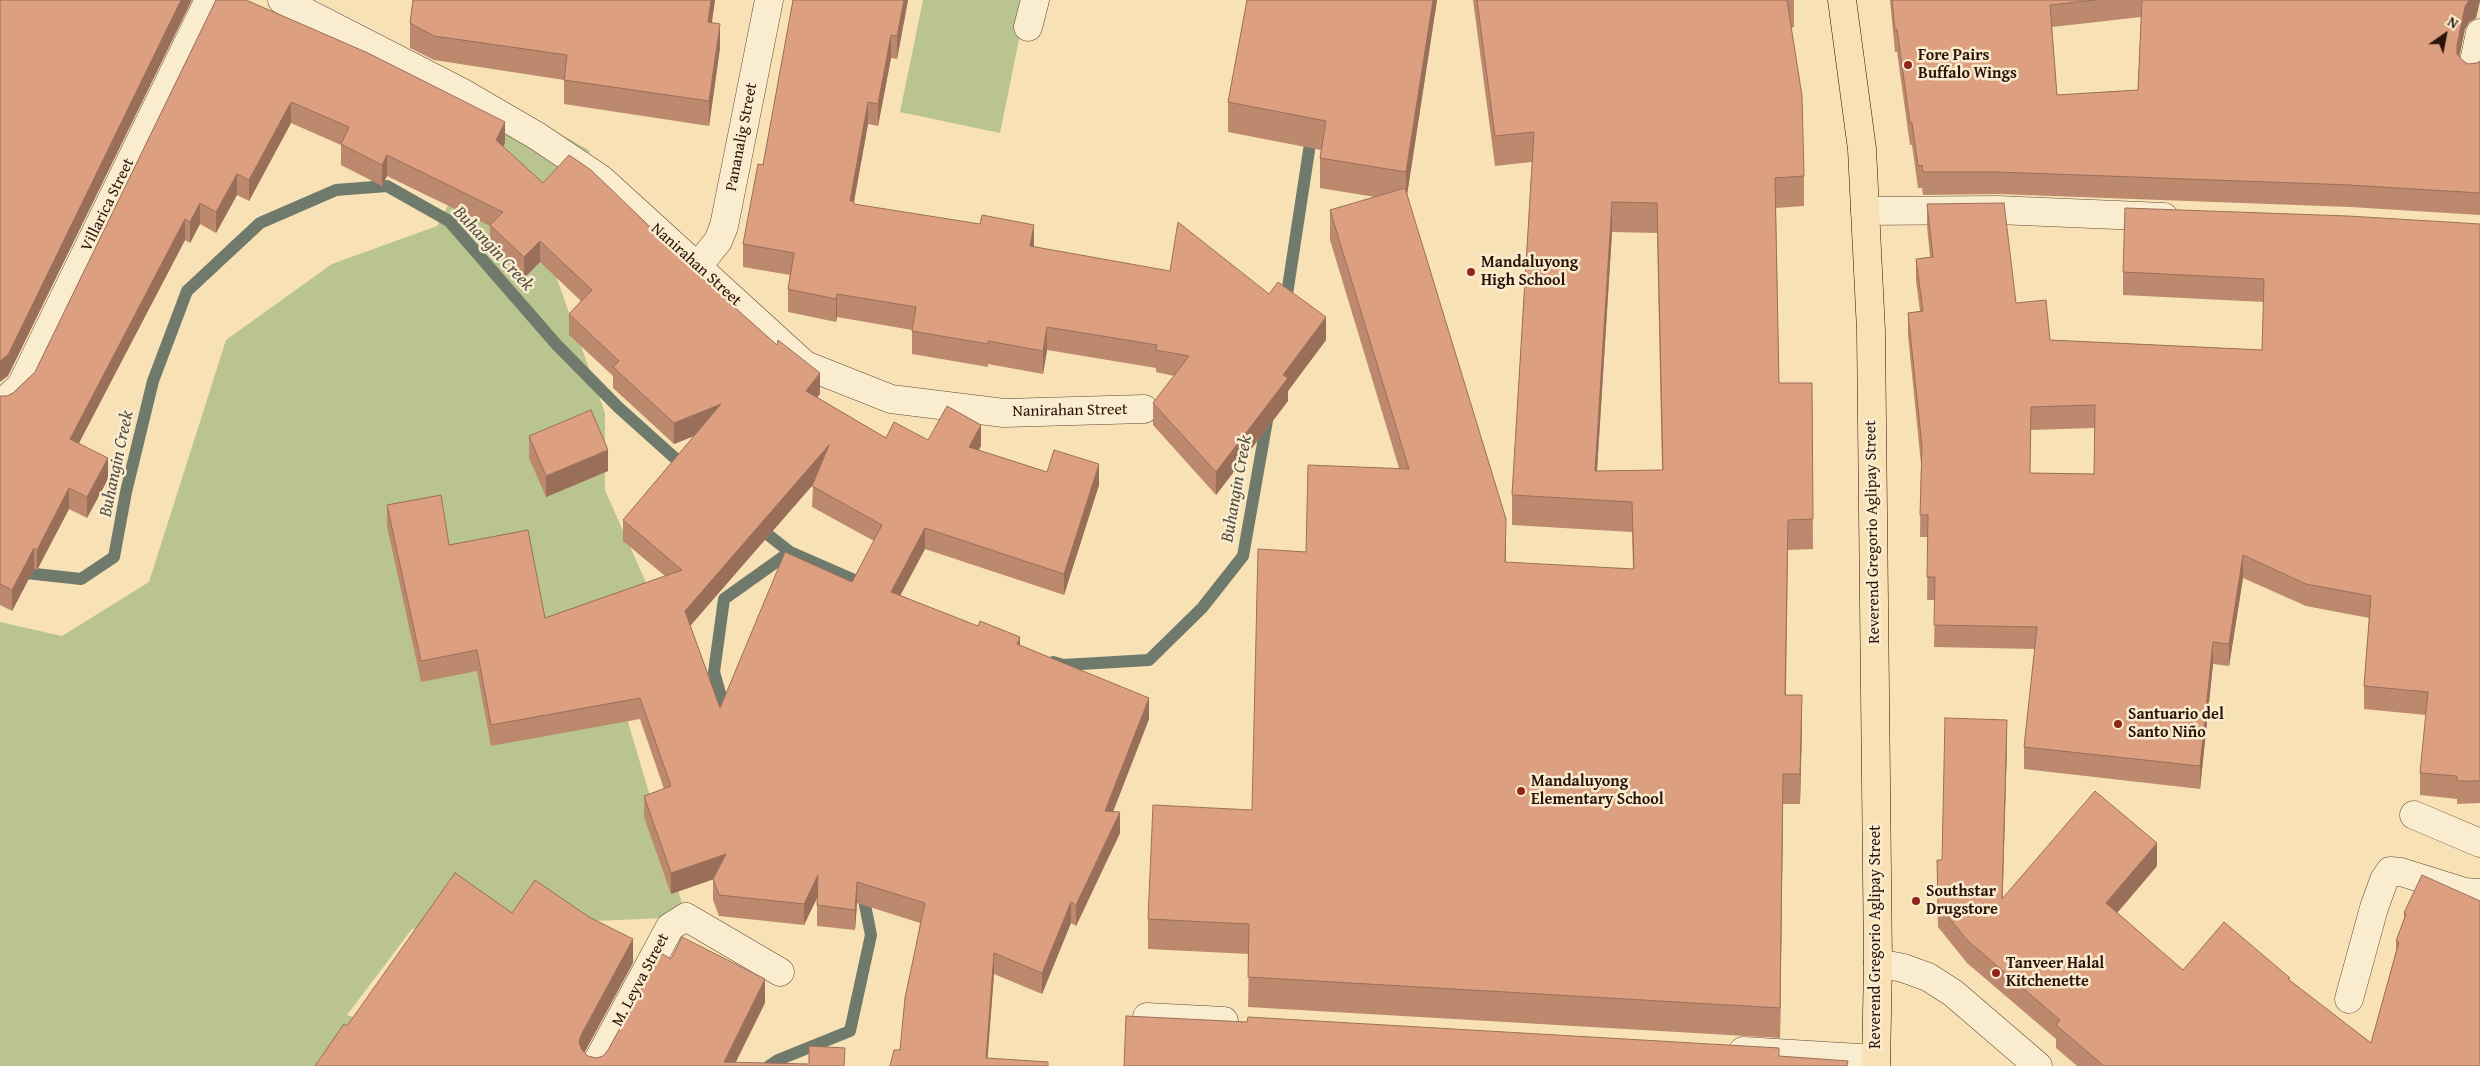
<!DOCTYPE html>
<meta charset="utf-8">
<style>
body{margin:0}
#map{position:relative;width:2480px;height:1066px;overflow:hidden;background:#f8e2b5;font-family:"Gentium Book Plus",serif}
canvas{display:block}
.north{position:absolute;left:2420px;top:10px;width:50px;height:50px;-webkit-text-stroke:4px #faeccf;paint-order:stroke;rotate:33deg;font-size:14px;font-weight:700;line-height:20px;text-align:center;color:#2c130a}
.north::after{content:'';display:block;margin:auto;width:18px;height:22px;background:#2c130a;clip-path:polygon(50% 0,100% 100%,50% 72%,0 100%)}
</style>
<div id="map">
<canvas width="2480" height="1066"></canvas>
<div class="north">N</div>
</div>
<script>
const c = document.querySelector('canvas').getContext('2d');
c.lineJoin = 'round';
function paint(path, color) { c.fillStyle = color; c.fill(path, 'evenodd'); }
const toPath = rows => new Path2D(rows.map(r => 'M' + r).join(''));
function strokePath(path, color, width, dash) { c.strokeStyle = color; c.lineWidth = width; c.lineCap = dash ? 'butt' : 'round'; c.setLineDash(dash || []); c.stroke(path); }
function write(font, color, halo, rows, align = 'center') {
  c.font = font + ' "Gentium Book Plus",serif'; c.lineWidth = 5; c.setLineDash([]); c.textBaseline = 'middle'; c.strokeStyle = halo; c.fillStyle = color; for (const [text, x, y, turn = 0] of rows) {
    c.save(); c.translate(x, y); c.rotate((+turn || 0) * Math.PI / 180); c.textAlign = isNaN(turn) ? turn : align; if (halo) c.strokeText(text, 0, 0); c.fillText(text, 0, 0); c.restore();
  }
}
const green = toPath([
 [923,0,1027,0,1000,133,900,112],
 [503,101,590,151,534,215,605,413,605,490,647,585,608,655,686,917,412,929,347,1015,458,1050,458,1066,0,1066,0,622,62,636,149,582,226,340,332,264,437,226]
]);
const stream = toPath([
 [1285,307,1312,131],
 [757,526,790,552,868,586],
 [0,559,26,573,81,579,114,557,126,492,153,381,187,291,260,223,336,190,387,186,449,221,556,344,618,407,687,469],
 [1053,662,1063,665,1149,660,1202,608,1243,556,1268,415],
 [727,718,714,672,724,599,790,552],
 [769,1066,778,1060,850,1031,871,935,862,890]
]);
const minor = toPath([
 [282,0,463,93,537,136,601,179,805,365,891,399,1004,413,1144,409],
 [1028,27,1035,0],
 [2472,71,2480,33],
 [1865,211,1997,210,2164,217],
 [698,266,718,241,724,226,769,0],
 [0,401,3,402,21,386,209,0],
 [2414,815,2480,843],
 [1878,963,1903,968,1928,977,1953,993,2038,1066],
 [2349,999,2374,908,2384,880,2390,871,2401,872,2465,892,2480,893],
 [1147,1017,1224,1021],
 [1743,1051,1876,1059],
 [595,1066,670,927,686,917,780,972]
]);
const major = toPath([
 [1842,0,1862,149,1871,331,1878,963,1876,1066]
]);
const wall = toPath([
 [216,0,505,143,503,147,543,183,698,273,698,275,820,394,817,397,886,438,928,440,981,446,978,450,1047,472,1099,485,1064,595,925,549,900,595,1020,646,1149,719,1113,812,1120,833,1076,926,1071,923,1042,994,994,974,987,1058,1048,1066,900,1050,920,923,857,903,855,930,817,926,817,898,804,925,719,916,713,900,713,879,671,894,644,817,644,796,664,789,640,719,491,746,477,671,421,682,387,526,387,505,449,545,545,618,665,576,623,541,623,520,694,436,674,444,613,388,613,376,569,335,569,314,581,301,540,262,524,278,490,246,490,226,387,176,382,186,341,165,341,145,291,123,249,201,237,195,216,233,200,224,190,243,185,240,79,443,108,479,87,518,69,509,37,570,34,569,12,611,0,605,0,396,7,396,13,393,35,372],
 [813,485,812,507,874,541,852,582,720,708,690,625],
 [411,0,715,0,712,22,720,48,709,126,564,104,564,80,434,60,410,48,410,23,413,0],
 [793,0,908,0,897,59,891,58,878,126,868,124,854,201,854,204,1034,247,1326,340,1288,391,1288,401,1216,495,1153,425,1153,403,1174,376,1156,372,1156,368,1047,350,1043,374,988,364,988,367,912,354,912,330,837,317,836,322,788,312,788,289,790,275,743,267,743,244,763,165],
 [1437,0,1407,194,1506,549,1505,563,1633,569,1632,532,1512,525,1512,495,1532,162,1495,166,1473,0,1794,0,1794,27,1791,28,1804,176,1804,206,1776,208,1779,383,1812,383,1813,549,1788,550,1786,695,1802,725,1800,804,1783,804,1780,1038,1248,1007,1249,954,1148,949,1148,919,1252,810,1306,552,1399,468,1330,240,1330,210,1375,197,1320,188,1320,158,1321,150,1228,132,1228,102],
 [1612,232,1657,233,1662,470,1597,471],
 [1890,0,2480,0,2476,18,2469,22,2465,29,2459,56,2462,60,2468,64,2477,63,2480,61,2480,215,2350,207,1998,194,1923,195,1922,188,1918,188,1912,145,1910,145,1897,52,1895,52],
 [2141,17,2138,90,2057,95,2052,27],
 [1927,204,2050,340,2262,350,2264,302,2123,295,2123,272,2480,224,2480,803,2457,804,2457,799,2420,795,2420,773,2426,715,2364,709,2364,686,2369,618,2306,606,2243,578,2229,666,2213,664,2200,789,2024,769,2024,747,2035,649,1934,647,1935,600,1927,600,1928,537,1920,537,1921,464,1908,335,1908,313,1920,311,1916,281,1916,259,1930,257,1927,226],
 [2095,428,2094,474,2030,473,2031,430],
 [529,436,608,471,546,497,529,458],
 [2007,743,2002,898,2157,866,2117,913,2183,970,2290,981,2371,1043,2396,951,2396,941,2404,919,2404,913,2422,875,2480,1066,2077,1066,2056,1048,2056,1039,1967,963,1938,927,1937,860,1942,860]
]);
const shadedWall = toPath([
 [181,0,192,0,8,376,0,382,0,361],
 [711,0,715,0,708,47,708,22],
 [904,0,908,0,897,59,897,36],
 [1433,0,1437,0,1406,202,1406,172],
 [2469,0,2480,0,2480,1,2476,18,2469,22,2465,29,2457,68,2457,45,2465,7],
 [720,24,720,48,709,126,709,101],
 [891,35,891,58,878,126,878,104],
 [291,102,291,123,249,201,249,180],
 [868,102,868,124,850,224,850,201],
 [505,122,505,143,496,161,496,140],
 [387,155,387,176,382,186,382,165],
 [237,174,237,195,216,233,216,212],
 [1612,202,1612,232,1595,501,1595,471],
 [200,203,200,224,190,243,190,222],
 [185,219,185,240,70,460,70,439],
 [1034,225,1034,248,1030,246],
 [540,241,540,262,524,278,524,257],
 [837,294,837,317,836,322,836,299],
 [1326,317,1326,340,1288,391,1288,401,1216,495,1216,472,1283,375],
 [1047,327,1047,350,1043,374,1043,351],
 [820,373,820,394,806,411,806,391],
 [721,404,721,425,674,444,674,423],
 [981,425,981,446,969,468,969,447],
 [829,445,829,466,685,632,685,611],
 [608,450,608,471,546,497,546,476],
 [108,458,108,479,87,518,87,497],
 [1099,464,1099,485,1064,595,1064,574],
 [69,488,69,509,37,570,37,550],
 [1506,519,1506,549,1505,593,1505,562],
 [925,528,925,549,891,613,891,592],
 [34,548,34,569,12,611,12,590],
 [2243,555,2243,578,2229,666,2229,644],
 [1020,637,1020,658,1017,644],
 [2213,642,2213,664,2200,789,2200,766],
 [1802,695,1802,725,1800,804,1800,774],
 [1149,698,1149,719,1105,832,1105,811],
 [2007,720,2007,743,2002,922,2002,899],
 [1783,774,1783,804,1780,1038,1780,1008],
 [1120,812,1120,833,1076,926,1076,905],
 [2157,843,2157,866,2106,926,2106,903],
 [726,854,726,875,671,894,671,873],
 [818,875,818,896,804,925,804,904],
 [857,882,857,903,855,930,855,910],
 [1071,902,1071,923,1042,994,1042,973],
 [633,939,633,963,581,1059,579,1042,581,1035],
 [994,953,994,974,987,1066,986,1058],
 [765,979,765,1003,734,1066,724,1062]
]);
const building = toPath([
 [0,0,181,0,8,355,0,361,0,0],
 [216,0,246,0,368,53,505,122,496,140,543,183,569,155,591,170,698,273,696,273,777,345,778,340,820,373,806,391,886,438,894,422,928,440,947,406,981,425,969,447,1047,472,1054,450,1099,464,1064,574,925,528,891,592,978,626,980,621,1020,637,1017,644,1149,698,1105,811,1120,812,1076,905,1071,902,1042,973,994,953,986,1058,1048,1062,1048,1066,890,1066,894,1050,900,1050,905,998,925,903,857,882,855,910,817,905,818,875,804,904,719,895,713,879,726,854,671,873,644,796,671,786,640,698,491,725,477,650,421,661,387,505,441,495,449,545,528,530,545,618,682,570,623,520,721,404,674,423,613,367,619,361,569,314,592,290,540,241,524,257,490,225,503,212,387,155,382,165,341,144,349,127,291,102,249,180,237,174,216,212,200,203,190,222,185,219,70,439,108,458,87,497,69,488,37,550,34,548,12,590,0,584,0,396,7,396,13,393,35,372,216,0],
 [829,445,812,486,882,525,852,582,785,552,720,708,685,611,829,445],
 [413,0,711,0,708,22,720,24,709,101,564,80,567,55,434,36,410,23,413,0],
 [793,0,904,0,897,36,891,35,878,104,868,102,850,201,854,201,854,204,980,224,982,215,1034,225,1030,246,1170,271,1178,222,1269,294,1278,282,1326,317,1283,375,1288,378,1216,472,1153,403,1189,356,1156,350,1157,345,1047,327,1043,351,988,341,988,344,912,331,916,307,837,294,836,299,788,289,794,253,743,244,758,164,763,165,793,0],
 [1247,0,1433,0,1406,172,1320,158,1326,121,1228,102,1247,0],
 [1477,0,1787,0,1802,96,1804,176,1775,178,1779,383,1812,383,1813,519,1788,520,1785,695,1802,695,1800,774,1783,774,1780,1008,1248,977,1249,924,1148,919,1153,805,1252,810,1258,549,1306,552,1308,465,1409,469,1330,210,1405,188,1506,519,1505,562,1634,569,1632,502,1512,495,1534,132,1495,136,1477,0],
 [1612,202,1657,203,1663,470,1595,471,1612,202],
 [1892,0,2095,0,2050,5,2057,95,2138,90,2142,0,2469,0,2465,7,2457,45,2457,54,2462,60,2468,64,2477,63,2480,61,2480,193,2350,185,1998,172,1923,172,1922,165,1918,166,1912,123,1910,123,1897,29,1895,30,1892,0],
 [2004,203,2016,303,2046,300,2050,340,2262,350,2264,279,2123,272,2125,208,2348,216,2480,224,2480,781,2457,781,2457,776,2420,773,2428,692,2364,686,2371,596,2306,584,2243,555,2229,644,2213,642,2200,766,2024,747,2037,627,1934,625,1935,577,1927,577,1928,515,1920,515,1922,446,1908,313,1923,311,1916,259,1933,257,1927,204,2004,203],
 [2095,405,2094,474,2030,473,2031,407,2095,405],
 [591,410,608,450,546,476,529,436,591,410],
 [1945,718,2007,720,2002,899,2095,791,2157,843,2106,903,2183,970,2224,922,2290,978,2288,979,2371,1043,2399,942,2396,941,2406,914,2404,913,2422,875,2480,901,2480,1066,2104,1066,2056,1025,2060,1020,1967,940,1938,904,1937,860,1942,860,1945,718],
 [455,873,512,913,535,880,589,917,633,939,581,1035,579,1042,582,1050,588,1056,596,1058,603,1056,608,1050,661,953,671,959,682,937,765,979,724,1062,809,1064,809,1046,845,1048,844,1066,315,1066,344,1024,347,1026,455,873],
 [1126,1016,1247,1022,1248,1017,1779,1048,1779,1056,1848,1061,1847,1066,1124,1066,1126,1016]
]);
const markers = [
 [1908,65,5,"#8f2418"],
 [1471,272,5,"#8f2418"],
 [2118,724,5,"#8f2418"],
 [1521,791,5,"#8f2418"],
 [1916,901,5,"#8f2418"],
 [1996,973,5,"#8f2418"]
];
const poiNames = [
 ["Fore Pairs",1918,56],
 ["Buffalo Wings",1918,74],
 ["Mandaluyong",1481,263],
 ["High School",1481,281],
 ["Santuario del",2128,715],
 ["Santo Niño",2128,733],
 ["Mandaluyong",1531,782],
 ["Elementary School",1531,800],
 ["Southstar",1926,892],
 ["Drugstore",1926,910],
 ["Tanveer Halal",2006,964],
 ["Kitchenette",2006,982]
];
const streetNames = [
 ["Pananalig Street",742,137,-79],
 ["Villarica Street",108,205,-64],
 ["Nanirahan Street",696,265,42],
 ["Nanirahan Street",1070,411,-1],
 ["Reverend Gregorio Aglipay Street",1873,532,-91],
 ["Reverend Gregorio Aglipay Street",1876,937,-90],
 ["M. Leyva Street",641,980,-62]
];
const waterNames = [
 ["Buhangin Creek",493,249,47],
 ["Buhangin Creek",117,464,-78],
 ["Buhangin Creek",1237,489,-80]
];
paint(green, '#b9c490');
strokePath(stream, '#707a6c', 12);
strokePath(minor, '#5f4735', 29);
strokePath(major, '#2c130a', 29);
strokePath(minor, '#faeccf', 28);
strokePath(major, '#f8e2b5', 28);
paint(wall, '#bd896e');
paint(shadedWall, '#9a6f5a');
paint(building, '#dc9f80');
strokePath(building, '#9a6f5a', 1);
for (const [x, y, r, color] of markers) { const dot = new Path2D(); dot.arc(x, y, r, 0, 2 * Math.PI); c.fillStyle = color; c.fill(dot); strokePath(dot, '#faeccf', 2); }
write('bold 16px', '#2c130a', '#faeccf', poiNames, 'left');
write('16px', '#2c130a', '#faeccf', streetNames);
write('italic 18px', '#544f43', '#faeccf', waterNames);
</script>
